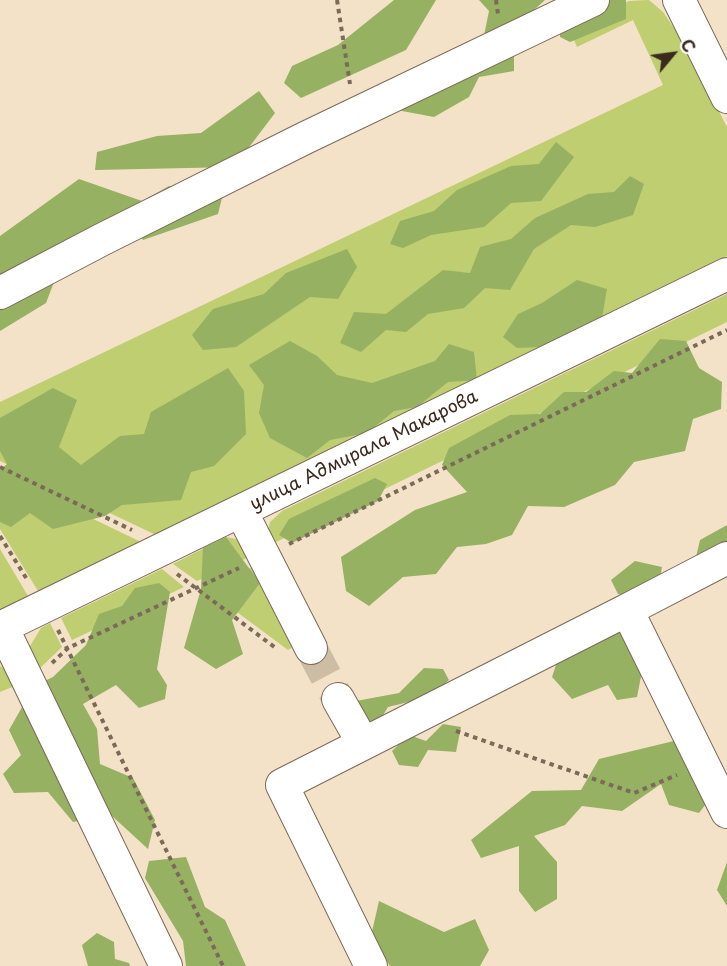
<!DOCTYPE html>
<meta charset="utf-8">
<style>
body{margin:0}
#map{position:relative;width:727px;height:966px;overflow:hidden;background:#f3e2c7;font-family:"Playpen Sans",sans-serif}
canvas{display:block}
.north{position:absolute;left:643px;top:24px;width:60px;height:60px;-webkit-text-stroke:4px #fff;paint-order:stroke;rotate:61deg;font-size:16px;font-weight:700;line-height:24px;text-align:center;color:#3b2a1e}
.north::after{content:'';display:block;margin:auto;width:21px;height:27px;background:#3b2a1e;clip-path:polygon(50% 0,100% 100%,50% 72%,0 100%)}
</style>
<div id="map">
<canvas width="727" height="966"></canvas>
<div class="north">С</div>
</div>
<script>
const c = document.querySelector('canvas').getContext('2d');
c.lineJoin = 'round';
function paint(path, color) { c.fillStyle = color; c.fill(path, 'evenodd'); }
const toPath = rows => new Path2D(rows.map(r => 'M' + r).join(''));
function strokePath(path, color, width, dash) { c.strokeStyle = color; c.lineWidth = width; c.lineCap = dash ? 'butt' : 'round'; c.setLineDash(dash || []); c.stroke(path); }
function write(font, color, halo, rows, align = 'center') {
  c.font = font + ' "Playpen Sans",sans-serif'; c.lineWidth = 4.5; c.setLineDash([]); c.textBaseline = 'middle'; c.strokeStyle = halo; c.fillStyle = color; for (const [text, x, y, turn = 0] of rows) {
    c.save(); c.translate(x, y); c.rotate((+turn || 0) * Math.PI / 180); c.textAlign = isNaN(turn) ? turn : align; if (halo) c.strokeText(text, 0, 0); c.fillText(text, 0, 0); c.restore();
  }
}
const green = toPath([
 [649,0,663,12,683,41,727,127,727,256,156,535,0,461,0,402,663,85,633,20,577,47,570,31,629,1],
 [727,294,727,322,272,544,267,534,270,522,282,511],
 [0,474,141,542,38,591,0,529],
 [226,537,236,539,249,557,197,581,173,564],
 [0,549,28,596,0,610],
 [254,566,296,645,288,650,206,589],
 [162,569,184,587,72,640,61,618],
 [50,623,62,647,37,671,30,658,30,646,41,628],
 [0,666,11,673,17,685,0,692]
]);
const forest = toPath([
 [394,0,436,0,406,50,301,98,284,83,292,66,338,45],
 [479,0,545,0,514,28,514,71,479,77,469,97,434,117,402,111,396,83,424,62,456,68,481,50,489,11],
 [587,0,626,0,626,19,570,42,560,37,560,19],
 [259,91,275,113,234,167,95,170,97,152,157,136,201,133],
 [556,142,574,157,541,201,511,203,484,227,431,235,403,248,390,244,400,221,434,211,457,190,511,166,539,164],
 [630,176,644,184,633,215,595,227,571,225,534,249,510,290,485,288,464,308,428,314,406,332,386,330,361,352,340,343,354,312,386,314,443,270,470,273,480,247,511,239,535,218,588,194,614,192],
 [79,179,142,201,169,186,222,198,218,214,143,240,126,215,65,253,46,303,0,331,0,236],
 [347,249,357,267,338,299,310,297,236,347,203,350,192,335,213,309,264,294,286,273],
 [577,280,607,289,602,318,541,347,517,348,503,337,518,314,542,303],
 [660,339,686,341,699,368,722,382,721,409,693,419,685,451,634,462,615,485,564,507,528,506,512,535,486,544,457,547,436,574,403,577,369,606,346,591,341,557,415,510,467,492,442,465,449,448,510,415,540,414,564,392,586,392,614,371,632,373],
 [290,341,317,356,337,375,372,383,435,361,449,344,474,352,477,380,448,382,417,407,394,411,367,433,330,440,307,458,270,438,259,413,264,385,249,365],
 [228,368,244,391,246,434,214,466,191,472,181,500,122,505,105,516,53,529,30,513,11,527,0,522,0,470,7,464,0,451,0,418,53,388,77,400,59,447,81,465,120,436,144,434,151,412],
 [375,478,387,484,378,501,292,543,279,535,289,519],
 [727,525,727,554,696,557,700,540],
 [226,537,260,583,232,620,243,654,216,669,184,648,201,589,203,548],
 [635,561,662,567,658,588,636,599,618,594,611,580],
 [159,583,170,592,157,669,167,685,165,699,139,708,116,685,83,704,97,729,100,764,133,778,155,820,148,849,111,815,73,822,48,792,14,793,3,774,21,755,9,730,34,686,53,677,86,645,99,614,122,606,135,588],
 [613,626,637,637,644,661,637,697,617,700,608,685,572,699,552,677,558,659],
 [424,668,443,669,449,680,429,697,388,707,376,727,355,717,356,701,399,693],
 [443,724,461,727,456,752,428,750,418,767,399,765,392,751,409,735,426,741],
 [678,740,719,787,699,813,669,805,661,784,622,811,582,806,565,825,534,836,557,862,557,899,535,912,519,891,519,846,481,858,471,840,532,791,581,790,599,759],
 [186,857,205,907,225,920,246,966,186,966,183,941,145,878,149,861],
 [727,862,727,906,717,890],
 [379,901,444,932,475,919,489,950,480,966,390,966,371,936],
 [97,933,114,942,115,959,129,963,130,966,88,966,82,945]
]);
const minorTunnel = toPath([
 [311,648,338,699]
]);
const path = toPath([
 [337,0,350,84],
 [496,0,498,14],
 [0,467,132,530],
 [0,536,28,581],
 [289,544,727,330],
 [177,574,277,649],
 [58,630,223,966],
 [52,663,68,648,239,568],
 [456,731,634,793,677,775]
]);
const minor = toPath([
 [679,0,727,97],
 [0,293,101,240,305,138,593,0],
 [241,511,311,648],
 [727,558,627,610,727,812],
 [2,627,166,966],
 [0,628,727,274],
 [338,699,363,743],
 [371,966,282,785,627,610]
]);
const streetNames = [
 ["улица Адмирала Макарова",364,451,-26]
];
paint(green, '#bece70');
paint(forest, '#96b162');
strokePath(minorTunnel, '#cebda5', 32, [32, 16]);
strokePath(minor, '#7b6a59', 34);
strokePath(path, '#7b6a59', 4, [4.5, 4.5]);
strokePath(minor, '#fff', 32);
write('18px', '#3b2a1e', '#fff', streetNames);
</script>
